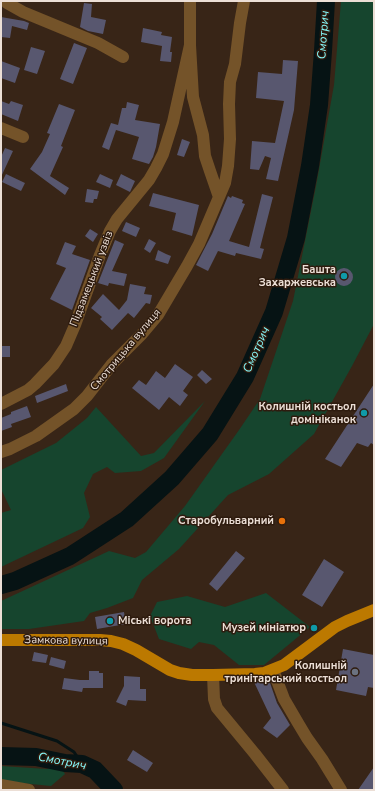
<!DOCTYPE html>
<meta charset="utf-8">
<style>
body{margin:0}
#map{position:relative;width:375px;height:791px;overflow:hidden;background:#382517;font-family:"Nunito Sans",sans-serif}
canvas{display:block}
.frame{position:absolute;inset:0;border:2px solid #ecdfd6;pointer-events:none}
</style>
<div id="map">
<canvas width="375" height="791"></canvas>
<div class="frame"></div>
</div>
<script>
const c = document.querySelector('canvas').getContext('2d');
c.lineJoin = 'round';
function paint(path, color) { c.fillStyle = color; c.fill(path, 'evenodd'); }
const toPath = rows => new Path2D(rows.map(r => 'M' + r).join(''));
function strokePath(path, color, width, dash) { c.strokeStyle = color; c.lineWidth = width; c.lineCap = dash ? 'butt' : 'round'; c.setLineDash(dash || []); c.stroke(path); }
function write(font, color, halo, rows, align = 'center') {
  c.font = font + ' "Nunito Sans",sans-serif'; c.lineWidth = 3; c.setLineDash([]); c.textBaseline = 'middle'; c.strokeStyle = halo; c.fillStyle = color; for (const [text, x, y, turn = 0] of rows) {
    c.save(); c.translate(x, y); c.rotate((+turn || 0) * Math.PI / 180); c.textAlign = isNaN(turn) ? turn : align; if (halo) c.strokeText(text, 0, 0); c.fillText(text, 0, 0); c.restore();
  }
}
const green = toPath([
 [341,1,374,1,374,324,352,366,314,434,269,474,228,495,179,549,142,580,133,598,107,608,90,613,84,621,29,629,1,629,1,601,109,551,135,558,146,552,185,506,239,430,260,399,293,301,316,186,334,85],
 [205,401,164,458,141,471,115,473,107,467,93,474,84,493,90,517,83,528,1,567,1,513,11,510,1,489,1,470,56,443,87,418,96,407,141,456,154,453],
 [266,593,310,627,264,665,239,665,214,645,199,642,191,649,159,639,150,616,157,602,187,596,225,607],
 [58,763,65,774,51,786,1,781,1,766,47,769]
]);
const stream = toPath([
 [1,723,57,741,74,752,82,764]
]);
const river = toPath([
 [1,585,15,581,70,556,127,519,172,478,210,434,245,377,274,312,296,238,310,166,319,105,323,51,326,1],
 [1,756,36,757,65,763,82,764,95,770,114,790]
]);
const building = toPath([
 [84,3,92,4,91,17,106,20,103,34,88,31,80,27],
 [1,17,24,21,29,23,27,30,12,26,10,38,1,37],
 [143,28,162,32,161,35,172,37,170,52,172,52,171,62,160,61,162,46,141,42],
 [74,43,87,48,73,84,60,79],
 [31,47,45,51,37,74,24,70],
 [283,60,298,61,294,110,278,181,266,179,271,158,265,156,259,170,250,169,252,141,275,143,284,101,256,98,258,72,282,74],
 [1,61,20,68,15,83,1,78],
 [1,101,9,104,11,101,23,105,18,121,1,114],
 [127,102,139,105,135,120,160,124,156,147,153,157,149,164,132,159,139,137,116,130,109,150,102,147,111,123,118,125,122,108,126,108],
 [59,104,75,110,61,146,63,147,50,176,69,188,65,195,30,169,42,152,50,134,47,133],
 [182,139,190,142,184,157,177,155],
 [5,148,13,151,1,177,1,157],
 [6,174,25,183,21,191,2,182],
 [100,174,113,180,110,188,96,182],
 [121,174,135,181,130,192,116,185],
 [87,189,99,191,97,199,94,199,93,203,85,202],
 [153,193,199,205,192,236,172,230,176,213,149,206],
 [262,194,273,197,260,248,264,249,261,259,236,253,235,256,218,251,208,271,196,265,212,234,228,196,231,198,232,196,243,200,242,203,245,204,229,241,249,247],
 [126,222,140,228,136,237,122,231],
 [90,229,98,234,93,242,85,236],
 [149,239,156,243,150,253,144,249],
 [115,240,124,244,112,271,127,274,124,286,109,283,108,286,98,283],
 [65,242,76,246,72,254,90,260,72,310,50,299,66,268,56,264],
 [158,250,166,254,171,256,168,264,155,260],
 '335 277a9 9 0 1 1 18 0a9 9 0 1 1-18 0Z',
 [130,284,146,287,144,294,152,295,150,304,146,303,134,318,128,313,112,330,100,319,102,317,91,308,103,294,119,310,127,300],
 [1,346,10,346,10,357,1,357],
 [175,364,193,377,183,391,188,395,180,406,169,397,159,410,132,388,139,380,146,385,156,371,165,378],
 [202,370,212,379,206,384,197,375],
 [66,384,68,391,37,403,35,396],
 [374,384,374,445,371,443,368,447,357,443,341,467,325,459],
 [27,406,31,417,11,424,12,427,1,431,1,418,11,414,11,412],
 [236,551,245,558,217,591,209,584],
 [324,559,344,572,322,607,302,595],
 [124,612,126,624,97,629,95,617],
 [343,649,374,655,374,688,368,687,366,696,336,690],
 [34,652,48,655,46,663,32,661],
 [51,657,66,661,64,669,49,665],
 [89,671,99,671,99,673,103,673,103,688,83,688,82,692,62,689,64,678,80,680,89,680],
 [124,676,140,677,140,689,146,689,146,701,128,700,126,706,116,702,124,686],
 [269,680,277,703,290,725,277,738,263,728,271,718,254,682],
 [133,750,153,763,147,772,127,760],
 [374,767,374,790,358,790]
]);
const minor = toPath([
 [6,1,7,3,23,12,98,43,123,57],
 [190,1,190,45,193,97,203,135,205,156,210,171,219,197],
 [1,128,23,137],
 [1,404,28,390,35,384,54,364,66,346,75,325,100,255,110,231,117,219,149,180,156,168,163,154,173,122,190,45],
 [1,452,10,449,36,436,74,409,87,396,112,364,142,334,158,315,187,266,199,244,225,183,228,166,230,139,229,104,230,82,235,64,240,23,244,1],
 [273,670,284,699,298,723,307,738,322,759,341,790],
 [213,675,214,699,217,708,255,754,283,790],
 [1,785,29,790]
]);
const major = toPath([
 [1,640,100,640,111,641,123,644,136,650,170,670,179,673,192,675,213,675,255,674,264,673,284,665,335,627,347,621,374,610]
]);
const markers = [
 [344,276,4,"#0f9aa8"],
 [364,413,4,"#0f9aa8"],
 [282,521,4,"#e8710a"],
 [110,621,4,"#0f9aa8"],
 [314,628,4,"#0f9aa8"],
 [355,672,4,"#6b7280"]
];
const poiNames = [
 ["Башта",336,270],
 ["Захаржевська",336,283],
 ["Колишній костьол",356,407],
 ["домініканок",356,420],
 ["Старобульварний",274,521],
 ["Міські ворота",118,621,"left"],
 ["Музей мініатюр",306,628],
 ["Колишній",347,666],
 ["тринітарський костьол",347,679]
];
const streetNames = [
 ["Підзамецький узвіз",92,279,-69],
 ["Смотрицька вулиця",126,350,-50],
 ["Замкова вулиця",66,641,1]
];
const waterNames = [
 ["Смотрич",324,35,-86],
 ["Смотрич",257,350,-66],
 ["Смотрич",62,762,11]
];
paint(green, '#16452e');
strokePath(stream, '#061314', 3);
strokePath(river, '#061314', 18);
paint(building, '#58576f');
strokePath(minor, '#745329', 12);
strokePath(major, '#bc7900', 12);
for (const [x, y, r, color] of markers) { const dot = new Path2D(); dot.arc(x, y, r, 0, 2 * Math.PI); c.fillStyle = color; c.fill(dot); strokePath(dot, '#2e1b0e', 1.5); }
write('bold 11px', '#ecdfd6', '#2e1b0e', poiNames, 'right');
write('11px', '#ecdfd6', '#2e1b0e', streetNames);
write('italic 12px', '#85f8fa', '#2e1b0e', waterNames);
</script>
